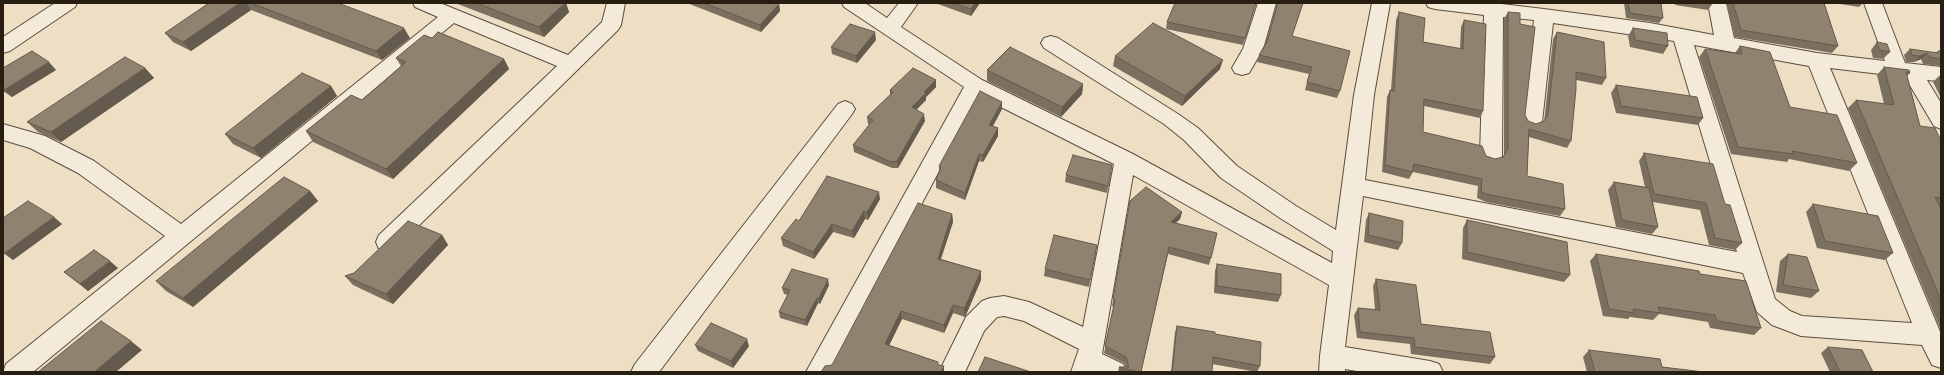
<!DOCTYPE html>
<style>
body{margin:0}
#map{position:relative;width:1944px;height:375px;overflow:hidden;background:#eedfc4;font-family:Vollkorn,serif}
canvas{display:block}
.frame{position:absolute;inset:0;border:4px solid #281e12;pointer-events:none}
</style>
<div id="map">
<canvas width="1944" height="375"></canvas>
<div class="frame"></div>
</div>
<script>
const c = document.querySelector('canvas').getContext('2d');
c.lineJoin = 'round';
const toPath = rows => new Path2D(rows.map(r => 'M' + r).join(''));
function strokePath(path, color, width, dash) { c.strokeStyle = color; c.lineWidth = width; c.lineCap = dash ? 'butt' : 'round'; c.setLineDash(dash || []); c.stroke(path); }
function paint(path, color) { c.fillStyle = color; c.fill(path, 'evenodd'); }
const minor = toPath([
 [55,3,77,3,75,7,10,51,3,53,3,37,55,3],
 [413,3,440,3,568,55,602,22,607,3,625,3,621,25,618,30,395,249,387,251,379,249,376,242,379,235,557,66,454,23,33,372,3,372,6,364,165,236,78,173,30,148,3,140,3,124,45,136,94,161,181,224,438,17,415,7,413,3],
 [842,3,865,3,887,18,899,3,918,3,901,27,982,80,1133,154,1332,263,1333,251,1280,218,1221,178,1184,140,1164,124,1044,48,1041,43,1044,38,1051,36,1058,38,1178,114,1198,128,1237,166,1296,206,1336,230,1354,95,1372,3,1390,3,1374,95,1365,180,1737,252,1674,41,1553,23,1542,122,1539,127,1532,130,1525,127,1522,122,1534,20,1503,17,1502,156,1499,162,1491,164,1483,162,1480,156,1484,15,1435,9,1428,7,1426,3,1493,3,1544,9,1650,23,1714,35,1708,3,1726,3,1734,38,1817,53,1885,61,1864,3,1882,3,1905,63,1941,67,1941,81,1927,80,1941,103,1941,129,1934,126,1905,77,1830,68,1941,334,1941,368,1932,365,1922,345,1801,336,1772,325,1757,312,1743,273,1363,196,1345,347,1430,361,1439,364,1443,372,1363,372,1345,369,1345,372,1319,372,1320,356,1329,285,1133,175,1102,354,1123,364,1127,372,1071,372,1079,349,1024,321,1004,316,997,317,984,331,965,372,939,372,966,317,982,301,990,298,1004,296,1029,302,1083,327,1114,164,979,96,832,372,806,372,964,87,844,7,842,3],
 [1694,45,1809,66,1912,323,1802,316,1790,311,1775,299,1694,45],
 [1258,3,1276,3,1263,49,1249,73,1242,75,1235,73,1232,68,1243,49,1258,3],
 [845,101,852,104,855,109,852,114,659,372,631,372,635,364,838,104,845,101]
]);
const wall = toPath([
 [209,3,338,3,410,38,382,60,251,10,191,51,173,42,165,33],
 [455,3,566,3,569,12,544,37],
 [687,3,777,3,779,4,780,11,761,32],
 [935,3,980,3,971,16],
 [1175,3,1256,3,1243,45,1166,29,1167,22],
 [1277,3,1303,3,1292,36,1340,91,1337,98,1305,90,1309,74,1257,62,1259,55,1266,42],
 [1505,3,1518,3,1517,4],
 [1624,3,1661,3,1663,18,1659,23,1626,18],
 [1676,3,1713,3,1708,10,1675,5],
 [1726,3,1824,3,1838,46,1832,53,1735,37],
 [1834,3,1863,3,1859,7],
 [1399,12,1423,42,1460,49,1461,27,1464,20,1483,111,1480,118,1424,106,1423,132,1486,156,1495,159,1503,157,1504,156,1504,19,1508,12,1520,24,1525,115,1528,121,1536,124,1544,122,1553,39,1557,32,1606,78,1602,85,1576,80,1571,141,1567,148,1529,137,1527,176,1565,209,1560,216,1486,202,1477,198,1478,186,1413,172,1409,179,1382,172,1387,97,1390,90,1391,90,1396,20],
 [1633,28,1668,46,1663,54,1630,47,1628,36],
 [432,38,504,59,509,69,393,179,313,142,306,131,362,100,401,66,396,58],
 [876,40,857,63,832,54,831,47],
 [1877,42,1890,52,1883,59,1873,58,1871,50],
 [1740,46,1790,107,1857,163,1849,171,1789,159,1787,162,1731,154,1699,57,1705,49,1735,53],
 [1910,49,1936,53,1938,51,1941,51,1941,66,1923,64,1921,59,1914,62,1906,62,1904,55],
 [1115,56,1220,69,1182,106,1113,66],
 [1884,67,1910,73,1907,76,1920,126,1941,141,1941,207,1940,207,1941,209,1941,328,1940,328,1848,108,1856,100,1884,104,1877,75],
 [3,68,56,70,12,97,3,91],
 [145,68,154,78,61,142,38,132,27,122],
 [987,70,1083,84,1082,94,1061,117,987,81],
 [1939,76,1941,76,1941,98,1933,82],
 [936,80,936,87,926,97,926,100,916,110,925,121,898,168,892,168,854,152,853,145,869,125,868,124,867,117,890,95,890,90],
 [1616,85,1703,118,1698,125,1616,113,1611,93],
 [331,86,337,96,261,158,233,144,225,134],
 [1002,109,993,126,998,128,998,136,983,162,979,161,965,200,936,188,936,180,939,171,939,166],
 [1644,153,1725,204,1742,243,1735,250,1709,245,1700,210,1653,202,1658,227,1652,234,1616,227,1608,190,1614,182,1645,187,1639,161],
 [1112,165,1107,193,1065,182,1066,175],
 [310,191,318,201,193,307,166,291,156,281],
 [880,199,868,220,865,219,854,238,833,232,814,259,783,246,781,238,799,221],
 [1130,201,1182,212,1180,219,1176,223,1211,258,1209,265,1168,254,1141,372,1118,372,1119,367,1126,367,1124,363,1104,353,1114,307,1112,306],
 [1813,204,1893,253,1885,260,1817,248,1806,212],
 [1369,213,1402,243,1398,250,1364,242,1366,220],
 [952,214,953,222,941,259,981,271,981,280,966,315,965,317,953,313,944,333,902,319,889,345,938,362,938,365,944,366,944,372,821,372,832,365],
 [3,218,62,224,13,260,3,253],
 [1467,220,1570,275,1564,282,1462,259,1463,228],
 [442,235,448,245,393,304,353,285,345,276,354,273],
 [1096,252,1089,287,1044,276,1045,269],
 [1596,254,1700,274,1761,328,1754,335,1710,328,1708,322,1659,314,1653,320,1630,317,1628,319,1603,316,1590,261],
 [1788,254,1819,291,1811,298,1776,292,1780,261],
 [1217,264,1281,295,1278,302,1214,293,1215,271],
 [118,268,88,291,64,272],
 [1376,279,1421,324,1495,357,1490,364,1411,354,1410,344,1357,338,1354,315,1358,308,1375,310,1373,286],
 [829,285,820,304,818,303,807,326,780,318,779,312,788,295,784,294,782,288],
 [1177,326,1215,334,1260,366,1257,372,1212,364,1212,372,1171,372,1175,332],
 [695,345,749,346,733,368,698,351],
 [1828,347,1873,372,1830,372,1821,353],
 [1589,350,1662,367,1704,372,1587,372,1583,357]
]);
const shadedWall = toPath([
 [240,3,246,3,251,10,191,51,183,42],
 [565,3,566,3,569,12,544,37,539,27],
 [975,3,980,3,971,16,971,9],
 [779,4,780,11,761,32,760,25],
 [404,28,410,38,382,60,376,51],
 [875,32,876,40,857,63,856,56],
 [1927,53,1921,59,1914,62,1920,56],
 [504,59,509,69,393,179,386,169],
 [1223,60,1220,69,1182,106,1185,96],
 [49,62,56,70,12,97,4,90],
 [145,68,154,78,61,142,51,132],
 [936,80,936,87,926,97,926,100,912,114,912,107,924,92],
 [1083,84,1082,94,1061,117,1062,107],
 [331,86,337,96,261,158,253,148],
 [1002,102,1002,109,989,133,989,125],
 [924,114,925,121,898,168,897,161],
 [998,128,998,136,983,162,983,155],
 [979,154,979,161,965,200,965,193],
 [310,191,318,201,193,307,183,298],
 [879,192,880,199,868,220,867,212],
 [864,211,865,219,854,238,852,231],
 [1182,212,1180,219,1169,229,1171,222],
 [952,214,953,222,938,267,938,259],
 [54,217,62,224,13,260,5,253],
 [832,224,833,232,814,259,813,252],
 [442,235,448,245,393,304,386,294],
 [110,261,118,268,88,291,80,284],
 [981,271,981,280,965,317,964,308],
 [828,279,829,285,820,304,819,298],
 [817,298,818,303,807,326,805,320],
 [953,305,953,313,944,333,944,325],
 [901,311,902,319,886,352,885,344],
 [747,339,749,346,733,368,731,361],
 [131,341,142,350,116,372,94,372],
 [944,366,944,372,941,372]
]);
const building = toPath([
 [209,3,240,3,183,42,165,33,209,3],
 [251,3,338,3,404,28,376,51,251,3],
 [476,3,565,3,539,27,476,3],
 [704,3,777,3,779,4,760,25,704,3],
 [953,3,975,3,971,9,953,3],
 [1175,3,1256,3,1245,38,1167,22,1175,3],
 [1278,3,1303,3,1292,36,1350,51,1340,91,1307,82,1312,67,1259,55,1267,42,1278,3],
 [1628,3,1661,3,1663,18,1630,13,1628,3],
 [1733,3,1824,3,1838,46,1741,30,1733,3],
 [1399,12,1425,18,1423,42,1463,49,1464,20,1486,24,1483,111,1424,99,1423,132,1482,146,1486,156,1495,159,1503,157,1508,149,1508,12,1520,13,1520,24,1535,27,1525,115,1528,121,1536,124,1544,121,1548,115,1557,32,1604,42,1606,78,1576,72,1576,89,1571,141,1529,129,1527,176,1563,184,1565,209,1490,195,1481,192,1482,179,1414,164,1412,172,1385,165,1390,90,1394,91,1399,12],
 [1153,23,1223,60,1185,96,1115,56,1153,23],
 [850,24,875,32,856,56,831,47,850,24],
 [1633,28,1667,33,1668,46,1635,40,1633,28],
 [438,32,504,59,386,169,306,131,351,95,362,100,406,62,396,58,424,35,432,38,438,32],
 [1877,42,1887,44,1890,52,1879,50,1877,42],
 [1740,46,1770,52,1790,107,1837,115,1857,163,1792,151,1794,154,1738,147,1705,49,1742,54,1740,46],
 [1010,47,1083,84,1062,107,987,70,1010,47],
 [1910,49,1938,53,1938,51,1941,51,1941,59,1929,57,1927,53,1920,56,1912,55,1910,49],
 [32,51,49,62,4,90,3,89,3,68,32,51],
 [125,57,145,68,51,132,27,122,125,57],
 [1884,67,1909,70,1910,73,1906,72,1920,126,1935,128,1941,141,1941,198,1935,197,1941,209,1941,300,1856,100,1894,105,1884,67],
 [913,68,936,80,924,92,926,93,912,107,924,114,897,161,891,162,853,145,873,120,867,117,893,92,890,90,913,68],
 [302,73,331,86,253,148,225,134,302,73],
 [1616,85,1697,97,1703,118,1621,106,1616,85],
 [980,91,1002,102,989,125,998,128,983,155,979,154,965,193,936,180,941,167,939,166,980,91],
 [1644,153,1713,164,1725,204,1730,205,1742,243,1715,238,1706,203,1654,194,1644,153],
 [1073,155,1112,165,1108,186,1066,175,1073,155],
 [827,176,879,192,867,212,864,211,852,231,832,224,813,252,781,238,796,219,799,221,827,176],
 [284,177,310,191,183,298,156,281,284,177],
 [1614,182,1649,188,1658,227,1622,220,1614,182],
 [1146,187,1182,212,1171,222,1217,233,1211,258,1169,247,1141,372,1138,372,1119,367,1129,367,1126,357,1105,346,1115,300,1113,299,1130,201,1146,187],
 [28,201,54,217,5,253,3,252,3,218,28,201],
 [918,203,952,214,938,259,981,271,965,307,964,308,953,305,944,325,901,311,885,344,938,362,938,365,944,366,941,372,821,372,825,366,832,365,918,203],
 [1813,204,1878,216,1893,253,1825,241,1813,204],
 [1369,213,1403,221,1402,243,1368,235,1369,213],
 [1467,220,1567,242,1570,275,1467,252,1467,220],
 [408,221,442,235,386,294,345,276,354,273,408,221],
 [1054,235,1097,245,1090,280,1045,269,1054,235],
 [94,250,110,261,80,284,64,272,94,250],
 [1596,254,1699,271,1700,274,1746,281,1761,328,1717,321,1715,315,1658,307,1660,313,1633,309,1634,313,1609,309,1596,254],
 [1788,254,1807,257,1819,291,1783,285,1788,254],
 [1217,264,1281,274,1281,295,1217,286,1217,264],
 [792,269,828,279,819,298,817,298,805,320,779,312,790,290,782,288,792,269],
 [1376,279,1416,285,1421,324,1490,332,1495,357,1415,347,1414,338,1360,332,1358,308,1380,310,1376,279],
 [101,321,131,341,94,372,38,372,101,321],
 [711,323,747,339,731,361,695,345,711,323],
 [1177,326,1215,332,1215,334,1261,342,1260,366,1213,357,1212,372,1172,372,1177,326],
 [1828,347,1862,350,1873,372,1840,372,1828,347],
 [1589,350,1660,359,1662,367,1704,372,1595,372,1589,350],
 [985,357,1031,372,978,372,985,357]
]);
strokePath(minor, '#5a4e3e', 2);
paint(minor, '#f4ead9');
paint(wall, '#7b705f');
paint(shadedWall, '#645b4e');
paint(building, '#8f826f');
strokePath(building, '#645b4e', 1);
</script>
